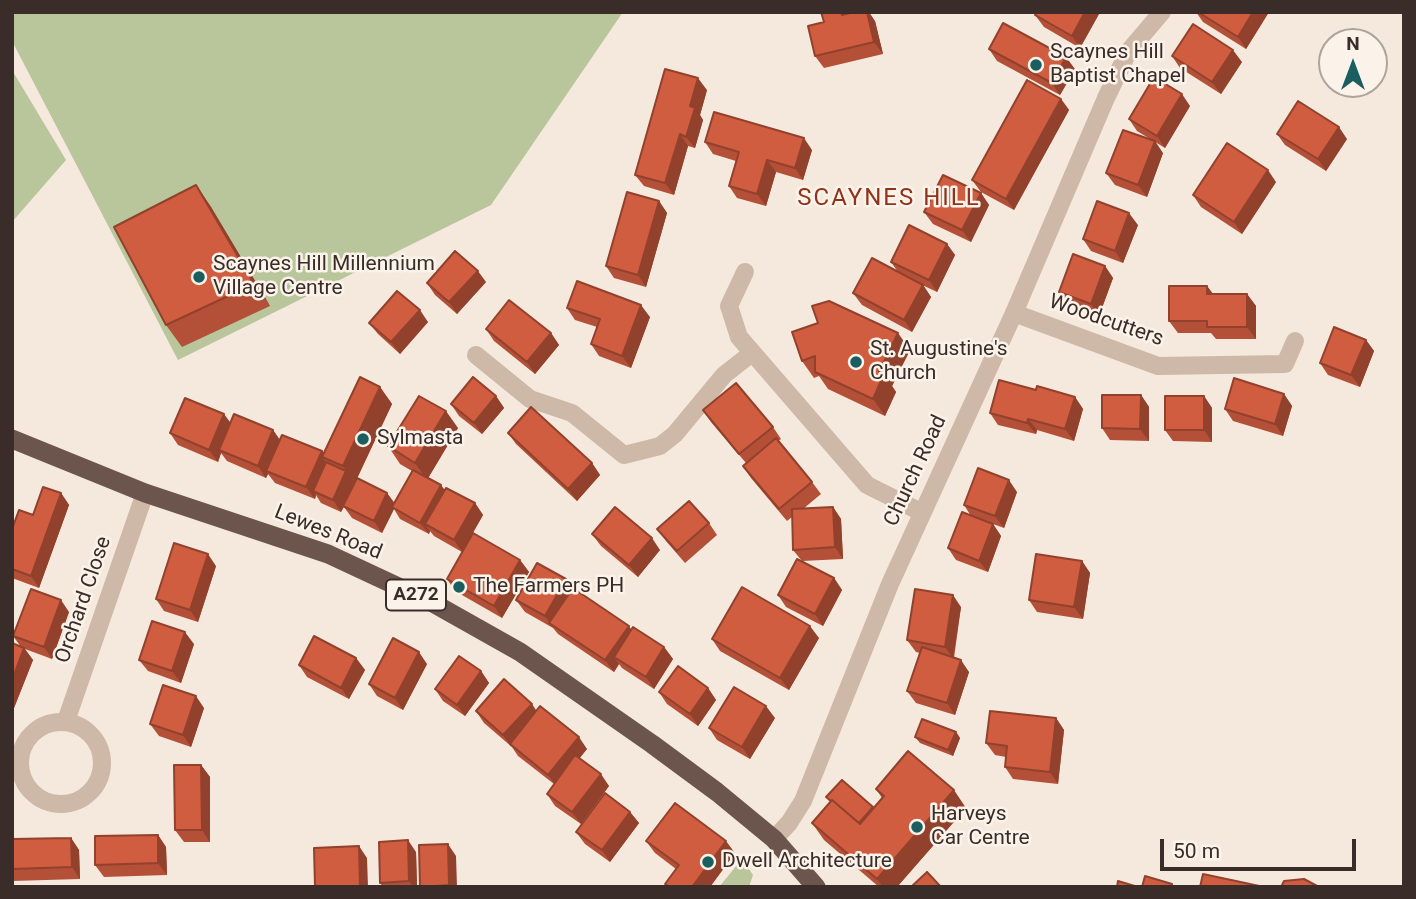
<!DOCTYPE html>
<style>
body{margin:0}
#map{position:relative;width:1416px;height:899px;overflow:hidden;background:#f5e9dd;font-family:Roboto,sans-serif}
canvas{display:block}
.frame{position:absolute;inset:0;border:14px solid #3a2d29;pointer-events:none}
.north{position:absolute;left:1318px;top:28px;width:70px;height:70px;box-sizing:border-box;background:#fbf3ea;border:2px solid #aea49d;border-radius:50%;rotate:0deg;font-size:19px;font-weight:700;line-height:28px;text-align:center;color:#3a2d29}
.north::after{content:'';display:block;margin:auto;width:24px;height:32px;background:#1a5e60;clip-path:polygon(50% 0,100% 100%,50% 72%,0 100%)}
.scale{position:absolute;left:1160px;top:839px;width:196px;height:32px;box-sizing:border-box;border:4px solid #3a2d29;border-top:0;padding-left:9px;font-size:21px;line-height:24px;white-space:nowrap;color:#3a2d29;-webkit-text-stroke:5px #fbf3ea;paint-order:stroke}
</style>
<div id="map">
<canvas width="1416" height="899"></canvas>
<div class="frame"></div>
<div class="north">N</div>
<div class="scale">50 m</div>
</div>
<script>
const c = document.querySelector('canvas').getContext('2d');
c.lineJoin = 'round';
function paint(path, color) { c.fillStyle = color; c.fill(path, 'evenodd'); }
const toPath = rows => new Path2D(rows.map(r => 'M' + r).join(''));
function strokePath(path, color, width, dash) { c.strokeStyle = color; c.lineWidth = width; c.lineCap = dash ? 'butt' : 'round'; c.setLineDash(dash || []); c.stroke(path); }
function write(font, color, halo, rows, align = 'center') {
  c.font = font + ' Roboto,sans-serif'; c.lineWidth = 5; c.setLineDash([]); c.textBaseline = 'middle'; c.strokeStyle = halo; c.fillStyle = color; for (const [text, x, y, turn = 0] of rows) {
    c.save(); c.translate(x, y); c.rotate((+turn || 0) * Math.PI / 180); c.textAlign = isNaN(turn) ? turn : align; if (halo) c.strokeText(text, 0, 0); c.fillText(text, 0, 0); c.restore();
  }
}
const green = toPath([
 [12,12,623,12,491,205,178,360,12,41],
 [12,70,66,160,12,222],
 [742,859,753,875,749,887,719,887]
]);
const minor = toPath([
 [745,272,729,306,739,337,867,485,921,512],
 [1014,313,1158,366,1285,364,1295,341],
 [476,355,530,399,572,413,624,455,660,446,675,434,724,375,752,353],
 [66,721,145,493],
 '20 763a41 41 0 1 1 82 0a41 41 0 1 1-82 0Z'
]);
const tertiary = toPath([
 [774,839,789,823,803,801,890,584,1014,313,1106,98,1128,52,1162,12]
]);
const trunk = toPath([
 [12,439,145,493,328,554,433,603,520,652,652,744,717,792,774,839,816,887]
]);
const wall = toPath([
 [821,12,845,12,846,14,875,21,883,54,824,68,815,56,824,22],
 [1037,12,1098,12,1099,14,1080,48,1044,27,1035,15],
 [1196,12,1269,12,1246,49,1203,22],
 [989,49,1075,69,1060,95,997,61],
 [1172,56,1242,62,1221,94,1180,68],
 [707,90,700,115,703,120,695,148,688,146,674,195,644,186,635,175],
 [1061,99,1069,110,1014,210,981,192,972,180],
 [1190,106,1165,148,1137,131,1129,119],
 [1277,134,1347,139,1326,171,1285,145],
 [705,142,812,150,803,180,776,172,766,206,737,198,729,186,736,161,713,154],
 [1163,153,1147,197,1115,185,1106,173],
 [1276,182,1242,234,1201,207,1193,195],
 [196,185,211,207,270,306,182,347,166,325],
 [981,193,989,205,971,242,933,224,924,212],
 [659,201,667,213,646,287,614,278,606,266],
 [1138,225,1123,263,1091,251,1083,239],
 [947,244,955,255,937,292,920,284,923,285,931,297,912,332,862,305,853,293,898,272,891,262],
 [1105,266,1113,278,1099,316,1067,304,1059,292],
 [486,282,457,314,435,295,427,283],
 [1207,286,1213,294,1247,294,1256,306,1256,339,1216,339,1211,333,1178,333,1169,321],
 [567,308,650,317,631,368,599,356,591,344,597,327,575,320],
 [428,322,400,354,378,334,369,323],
 [486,329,551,333,559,345,535,374,494,341],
 [792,332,910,350,892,386,896,392,885,416,828,389,819,376,814,378,802,361],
 [1366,340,1374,351,1360,387,1328,375,1320,363],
 [380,387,392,404,355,483,387,493,394,503,412,471,400,464,388,446,458,428,428,478,445,490,475,503,483,515,462,552,434,536,430,531,429,534,400,519,394,509,382,533,352,518,344,507,341,512,321,503,316,495,315,499,275,483,268,474,266,478,227,461,221,453,218,462,178,445,170,433,230,422,273,430,280,440,322,451,324,454],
 [1036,390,1075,397,1083,409,1074,441,1037,430,1036,434,998,425,990,413],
 [1284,394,1292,406,1283,436,1233,421,1225,409],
 [1141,395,1149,407,1149,441,1110,440,1102,428],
 [496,396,504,408,482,434,459,416,451,404],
 [1204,396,1212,408,1212,442,1173,441,1165,430],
 [703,410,773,427,781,439,778,441,812,482,821,494,803,509,833,507,841,519,843,559,802,561,834,578,842,590,823,626,786,607,778,595,802,561,793,550,792,517,787,521,751,478,743,466,746,463,711,422],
 [508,433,592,463,600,475,577,501,516,444],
 [1017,492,1004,528,993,524,1001,536,988,572,956,560,948,548,971,516,964,505],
 [61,493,69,505,39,588,12,578,12,529],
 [709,523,717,535,685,563,666,541,657,529],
 [592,534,660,550,638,577,601,546],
 [520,560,529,572,502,618,455,591,447,579],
 [1082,561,1090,573,1083,619,1037,612,1029,600],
 [216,566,198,622,164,611,156,599],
 [566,579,573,589,631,630,664,647,673,659,654,689,622,668,619,664,614,672,558,634,553,628,525,612,516,600],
 [961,607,954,658,969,672,955,715,916,703,907,691,920,653,916,652,907,640],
 [69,612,52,659,25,649,33,660,12,713,12,643,21,647,13,636],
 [819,638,789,690,720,651,712,639],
 [194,644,181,683,148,671,139,660],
 [356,658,365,670,349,699,307,677,299,665],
 [427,664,403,710,377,696,369,684],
 [481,671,489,683,465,716,443,701,435,689],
 [708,688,716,700,698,726,667,704,659,692],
 [204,708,191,747,159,736,150,724],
 [476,711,537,711,587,749,579,758,609,786,581,824,555,806,547,794,554,784,518,756,512,747,484,723],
 [775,718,750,759,717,740,709,728],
 [1056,718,1064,730,1058,784,1013,779,1005,767,1006,757,995,755,986,743],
 [956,732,960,738,953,756,920,743,915,737],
 [201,765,210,777,210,842,184,842,175,830],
 [876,789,966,808,897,887,879,887,824,840,812,823,830,802,826,797,874,808,882,798],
 [630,812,639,823,610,862,585,844,576,832],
 [158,835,166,847,167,875,104,877,95,865],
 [71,838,79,850,80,879,12,881,12,839],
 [646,841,735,853,710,887,668,887,665,884,676,869,655,853],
 [416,852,417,887,383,887,380,883]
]);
const shadedWall = toPath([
 [867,12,869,12,875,21,883,54,874,42],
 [1085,12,1098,12,1099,14,1080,48,1072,36],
 [1253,12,1269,12,1246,49,1238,37],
 [1233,50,1242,62,1221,94,1212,82],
 [1066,57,1075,69,1060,95,1052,83],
 [698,78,707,90,700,115,703,120,695,148,686,137,690,106],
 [1182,94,1190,106,1165,148,1157,136],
 [1061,99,1069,110,1014,210,1006,199],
 [1339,127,1347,139,1326,171,1318,159],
 [680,134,688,146,674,195,665,183],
 [804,138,812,150,803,180,795,168],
 [1155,141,1163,153,1147,197,1138,185],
 [767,160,776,172,766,206,757,194],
 [1268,170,1276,182,1242,234,1234,222],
 [196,185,211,207,270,306,254,284],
 [981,193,989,205,971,242,962,230],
 [659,201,667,213,646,287,638,275],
 [1129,213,1138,225,1123,263,1115,251],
 [947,244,955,255,937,292,929,280],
 [1105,266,1113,278,1099,316,1091,304],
 [478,271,486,282,457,314,449,302],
 [923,285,931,297,912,332,904,320],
 [1207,286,1216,298,1207,294],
 [1247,294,1256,306,1256,339,1247,327],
 [641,305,650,317,631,368,622,356],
 [420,310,428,322,400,354,391,342],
 [551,333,559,345,535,374,527,362],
 [898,333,910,350,892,386,896,392,885,416,873,399,879,372],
 [1366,340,1374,351,1360,387,1351,375],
 [380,387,392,404,341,512,333,500,346,471,343,466],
 [1284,394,1292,406,1283,436,1275,424],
 [1141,395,1149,407,1149,441,1140,429],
 [496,396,504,408,482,434,474,423],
 [1204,396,1212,408,1212,442,1204,430],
 [1075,397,1083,409,1074,441,1065,429],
 [446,411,458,428,427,480,415,463],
 [224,414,233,426,219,450,221,453,218,462,209,450],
 [1028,419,1037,430,1036,434,1027,423],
 [273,430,281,442,266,471,268,474,266,478,258,466],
 [322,451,327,459,322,457,329,466,313,491,316,495,315,499,306,487],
 [592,463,600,475,577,501,568,489],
 [1009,480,1017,492,1004,528,995,516],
 [441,485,450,497,425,524,430,531,429,534,420,523],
 [61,493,69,505,39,588,31,576],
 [387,493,396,505,392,507,394,509,382,533,374,521],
 [475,503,483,515,462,552,454,540],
 [833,507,841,519,843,559,835,547],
 [993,524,1001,536,988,572,979,561],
 [652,538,660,550,638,577,629,565],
 [208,554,216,566,198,622,190,610],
 [520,560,529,572,502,618,494,606],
 [1082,561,1090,573,1083,619,1074,607],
 [834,578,842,590,823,626,815,614],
 [566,579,574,591,549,623,553,628,545,616],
 [953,595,961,607,953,658,945,647],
 [61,600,69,612,52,659,44,647],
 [629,626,637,638,614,657,619,664,614,672,605,660],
 [810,626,819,638,789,690,780,678],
 [185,632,194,644,181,683,172,671],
 [664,647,673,659,654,689,646,677],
 [24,648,33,660,12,713,12,680],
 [419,652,427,664,403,710,395,698],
 [356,658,365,670,349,699,341,688],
 [961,660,969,672,955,715,947,703],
 [481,671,489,683,465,716,457,705],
 [708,688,716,700,698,726,690,714],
 [196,696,204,708,191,747,183,735],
 [532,704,540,716,510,744,511,747,503,735],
 [766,706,775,718,750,759,742,747],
 [1056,718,1064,730,1058,784,1050,772],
 [956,732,960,738,953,756,948,750],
 [579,737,587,749,557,787,548,775],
 [201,765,210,777,210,842,202,830],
 [601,774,609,786,581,824,572,812],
 [954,790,966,808,897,887,883,887,877,879],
 [630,812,639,823,610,862,602,850],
 [158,835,166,847,167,875,158,863],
 [71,838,79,850,80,879,72,867],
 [408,840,416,852,417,887,413,887,409,881],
 [726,841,735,853,710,887,692,887],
 [448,844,456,856,457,887,450,887,449,885],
 [359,846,367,858,368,887,360,887]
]);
const building = toPath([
 [821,12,841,12,842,15,854,12,867,12,874,42,815,56,808,26,824,22,821,12],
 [1037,12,1085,12,1072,36,1035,15,1037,12],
 [1198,12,1253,12,1238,37,1198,12],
 [1003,23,1066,57,1052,83,989,49,1003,23],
 [1193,24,1233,50,1212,82,1172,56,1193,24],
 [665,69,698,78,690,106,695,108,686,137,680,134,665,183,635,175,665,69],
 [1154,77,1182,94,1157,136,1129,119,1154,77],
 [1027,80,1061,99,1006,199,972,180,1027,80],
 [1298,101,1339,127,1318,159,1277,134,1298,101],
 [714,112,804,138,795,168,767,160,757,194,729,186,739,152,705,142,714,112],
 [1123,130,1155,141,1138,185,1106,173,1123,130],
 [1227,143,1268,170,1234,222,1193,195,1227,143],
 [943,175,981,193,962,230,924,212,943,175],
 [196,185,254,284,166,325,114,227,196,185],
 [627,192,659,201,638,275,606,266,627,192],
 [1097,201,1129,213,1115,251,1083,239,1097,201],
 [909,225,947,244,929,280,891,262,909,225],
 [455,251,478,271,449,302,427,283,455,251],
 [1073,254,1105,266,1091,304,1059,292,1073,254],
 [872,258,923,285,904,320,853,293,872,258],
 [577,281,641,305,622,356,591,344,600,319,567,308,577,281],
 [1169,286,1207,286,1207,294,1247,294,1247,327,1207,327,1207,321,1169,321,1169,286],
 [397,291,420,310,391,342,369,323,397,291],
 [509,300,551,333,527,362,486,329,509,300],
 [829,301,898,333,879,372,884,374,873,399,815,372,815,356,802,361,792,332,818,323,812,306,829,301],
 [1334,327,1366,340,1351,375,1320,363,1334,327],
 [360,377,380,387,343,466,322,457,360,377],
 [473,377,496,396,474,423,451,404,473,377],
 [1234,378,1284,394,1275,424,1225,409,1234,378],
 [999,380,1036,390,1037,386,1075,397,1065,429,1028,419,1027,423,990,413,999,380],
 [736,383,773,427,739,454,703,410,736,383],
 [1102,395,1141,395,1140,429,1102,428,1102,395],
 [419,396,446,411,415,463,388,446,419,396],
 [1165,396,1204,396,1204,430,1165,430,1165,396],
 [185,398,224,414,209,450,170,433,185,398],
 [531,407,592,463,568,489,508,433,531,407],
 [234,414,273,430,258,466,219,450,234,414],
 [282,435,322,451,306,487,266,471,282,435],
 [776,438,812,482,779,509,743,466,776,438],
 [326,462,346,471,333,500,313,491,326,462],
 [978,468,1009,480,995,516,964,505,978,468],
 [413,470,441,485,420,523,392,507,413,470],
 [357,478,387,493,374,521,343,506,357,478],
 [43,487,61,493,31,576,12,569,12,529,19,510,33,515,43,487],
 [446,488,475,503,454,540,425,524,446,488],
 [689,501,709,523,677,551,657,529,689,501],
 [615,507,652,538,629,565,592,534,615,507],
 [833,507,835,547,793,550,792,509,833,507],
 [962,512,993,524,979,561,948,548,962,512],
 [473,533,520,560,494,606,447,579,473,533],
 [174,543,208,554,190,610,156,599,174,543],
 [1036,554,1082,561,1074,607,1029,600,1036,554],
 [797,559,834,578,815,614,778,595,797,559],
 [537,563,566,579,545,616,516,600,537,563],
 [742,587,810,626,780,678,712,639,742,587],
 [573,588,629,626,605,660,549,623,573,588],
 [31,589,61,600,44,647,13,636,31,589],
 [915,589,953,595,945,647,907,640,915,589],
 [152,621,185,632,172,671,139,660,152,621],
 [633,627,664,647,646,677,614,657,633,627],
 [314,636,356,658,341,688,299,665,314,636],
 [393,638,419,652,395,698,369,684,393,638],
 [12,643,24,648,12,680,12,643],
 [922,647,961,660,947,703,907,691,922,647],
 [459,656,481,671,457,705,435,689,459,656],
 [678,666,708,688,690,714,659,692,678,666],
 [504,679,532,704,503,735,476,711,504,679],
 [163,685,196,696,183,735,150,724,163,685],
 [734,687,766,706,742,747,709,728,734,687],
 [540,706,579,737,548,775,510,744,540,706],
 [990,711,1056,718,1050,772,1005,767,1007,746,986,743,990,711],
 [922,719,956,732,948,750,915,737,922,719],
 [908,751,954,790,877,879,812,823,832,800,860,824,884,796,876,789,908,751],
 [575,755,601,774,572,812,547,794,575,755],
 [174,765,201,765,202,830,175,830,174,765],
 [842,780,873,807,859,823,832,800,831,801,826,797,842,780],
 [605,793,630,812,602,850,576,832,605,793],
 [675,803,726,841,692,887,670,887,665,884,679,865,646,841,675,803],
 [158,835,158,863,95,865,95,836,158,835],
 [71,838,72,867,12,869,12,839,71,838],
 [408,840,409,881,380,883,379,842,408,840],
 [448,844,449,885,420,887,419,845,448,844],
 [359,846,360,887,315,887,314,848,359,846],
 [927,872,941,887,911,887,927,872],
 [1203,874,1264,887,1200,887,1203,874],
 [1145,876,1172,884,1172,887,1142,887,1145,876],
 [1304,879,1319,887,1281,887,1284,881,1304,879],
 [1118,881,1138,887,1117,887,1118,881]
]);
const markers = [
 [1036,65,7,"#1a5e60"],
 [199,277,7,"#1a5e60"],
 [856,362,7,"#1a5e60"],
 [363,439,7,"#1a5e60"],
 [459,587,7,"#1a5e60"],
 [917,827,7,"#1a5e60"],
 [708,862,7,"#1a5e60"]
];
const shields = [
 [416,595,60]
];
const shieldNames = [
 ["A272",416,595]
];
const poiNames = [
 ["Scaynes Hill",1050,53],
 ["Baptist Chapel",1050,77],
 ["Scaynes Hill Millennium",213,265],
 ["Village Centre",213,289],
 ["St. Augustine's",870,350],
 ["Church",870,374],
 ["Sylmasta",377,439],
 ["The Farmers PH",473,587],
 ["Harveys",931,815],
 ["Car Centre",931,839],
 ["Dwell Architecture",722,862]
];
const streetNames = [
 ["Woodcutters",1106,321,19],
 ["Church Road",916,471,-65],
 ["Lewes Road",328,533,22],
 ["Orchard Close",84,600,-71]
];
const quarterNames = [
 ["SCAYNES HILL",889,199]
];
paint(green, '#b9c59b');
strokePath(minor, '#ceb8a8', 18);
strokePath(tertiary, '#ceb8a8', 18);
strokePath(trunk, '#6c554c', 19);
paint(wall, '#b35037');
paint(shadedWall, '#92412d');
paint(building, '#d05d40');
strokePath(building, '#92412d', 2);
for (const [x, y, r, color] of markers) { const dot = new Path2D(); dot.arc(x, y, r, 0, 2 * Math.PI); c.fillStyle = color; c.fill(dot); strokePath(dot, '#fbf3ea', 2.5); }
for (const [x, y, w] of shields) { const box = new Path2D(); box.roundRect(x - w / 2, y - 15.5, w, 31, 5); c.fillStyle = '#fbf3ea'; c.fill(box); strokePath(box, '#3a2d29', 2); }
write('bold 19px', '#3a2d29', null, shieldNames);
write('21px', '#3a2d29', '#fbf3ea', poiNames, 'left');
write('21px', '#3a2d29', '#fbf3ea', streetNames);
c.letterSpacing = '2px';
write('24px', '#91321a', '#fbf3ea', quarterNames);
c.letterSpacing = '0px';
</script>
